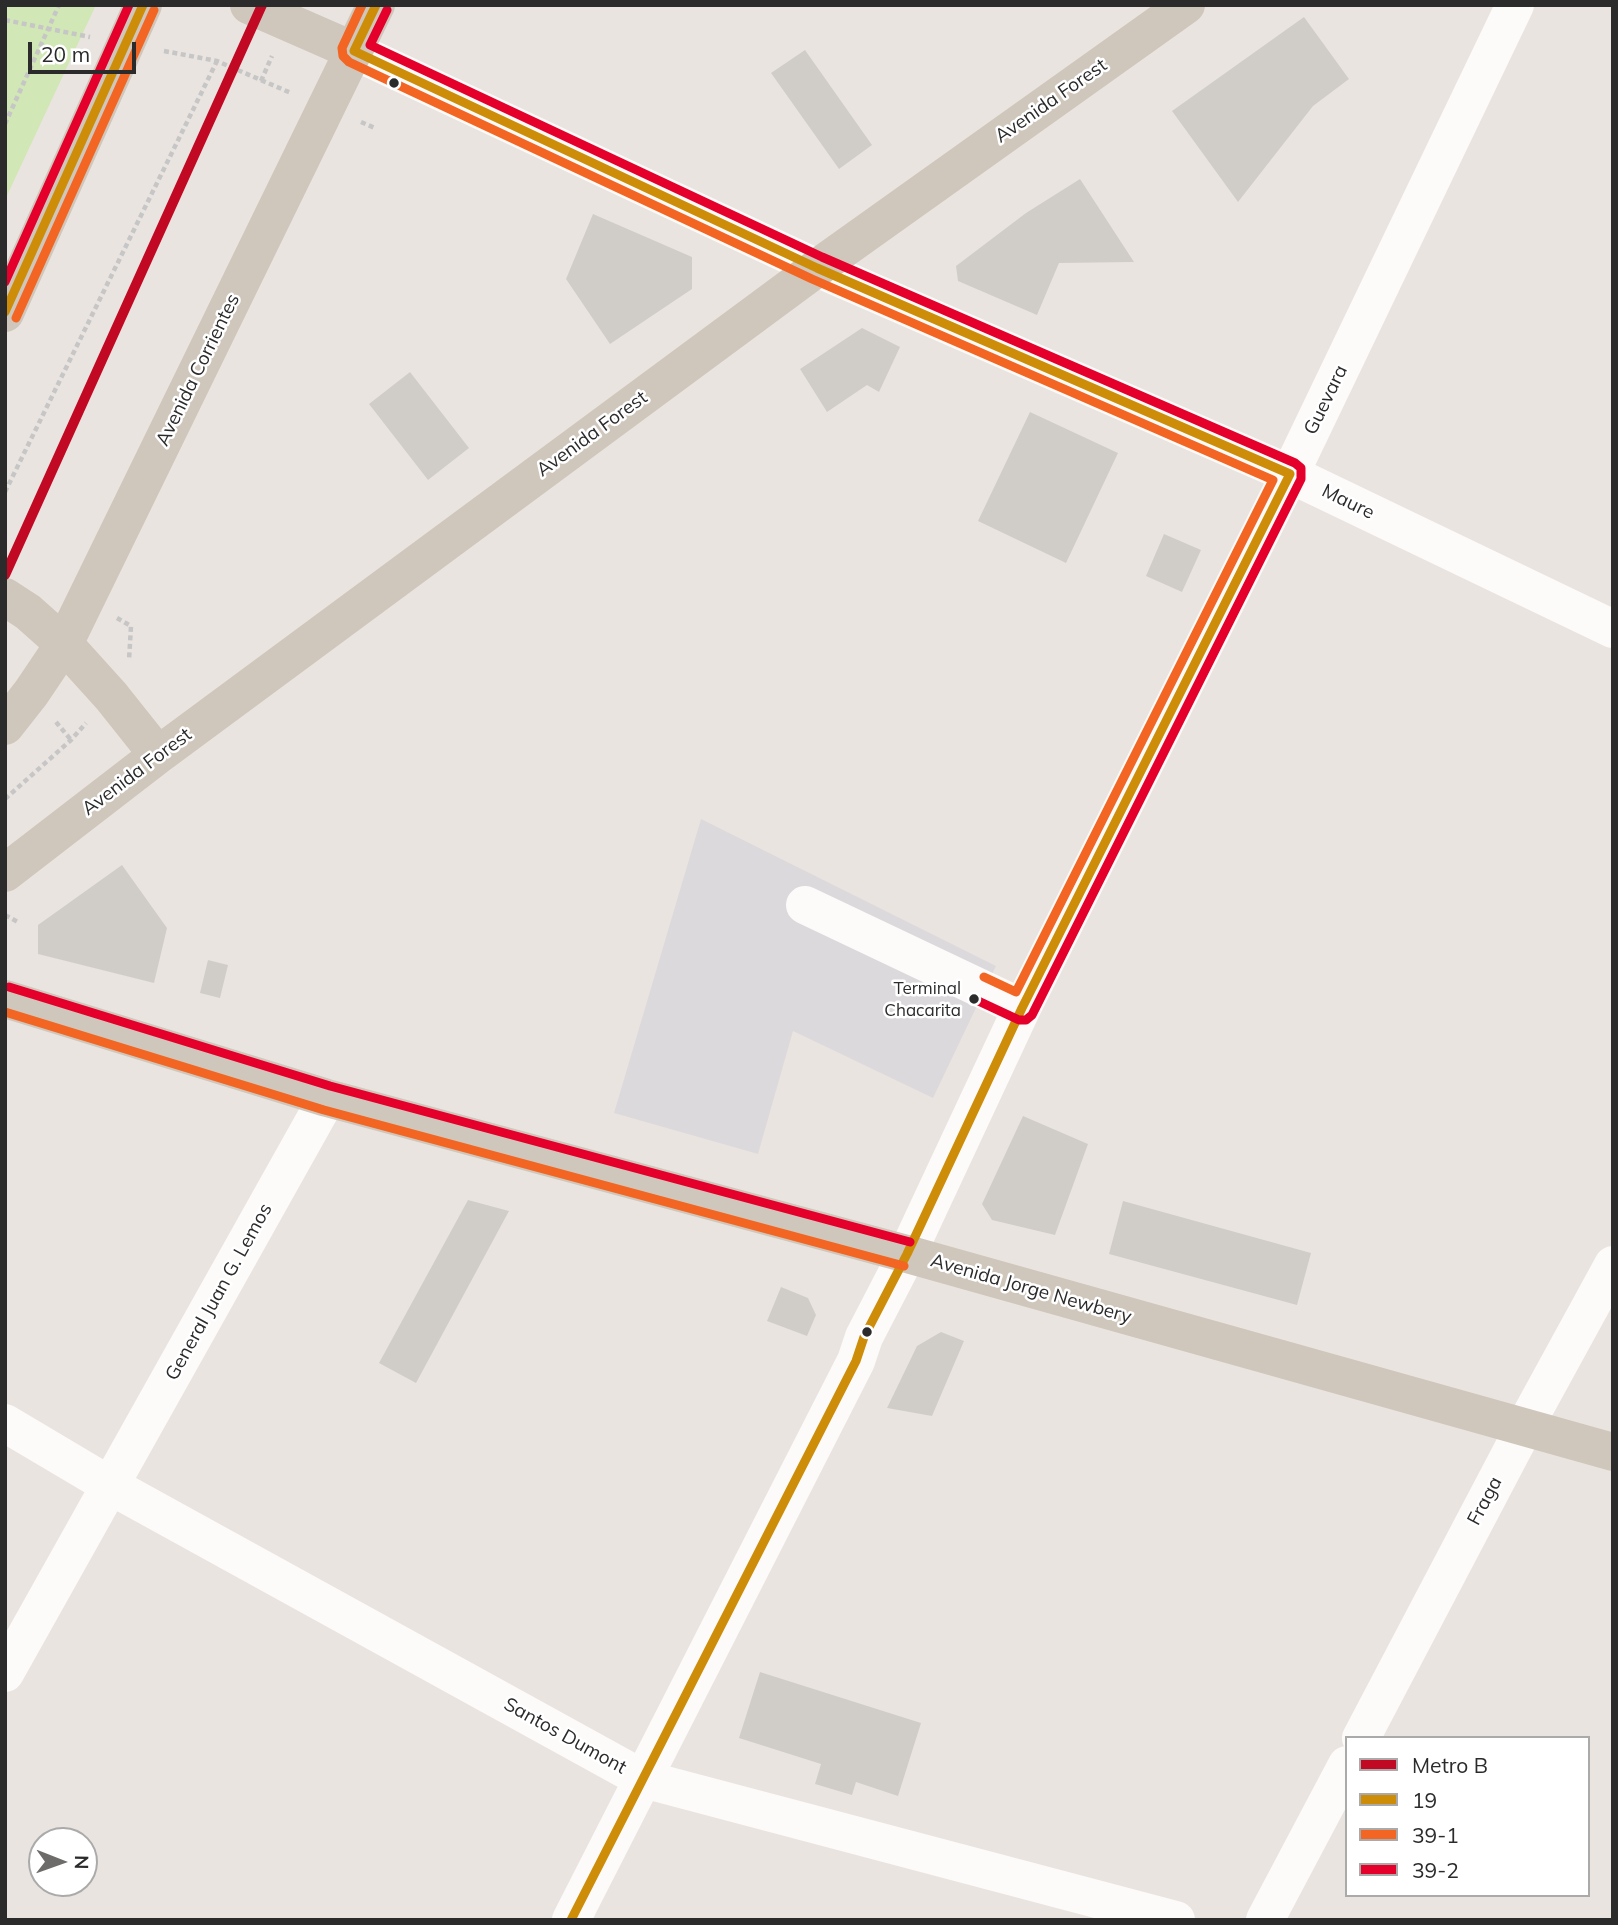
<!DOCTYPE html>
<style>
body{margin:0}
#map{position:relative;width:1618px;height:1925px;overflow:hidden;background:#eae4e0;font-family:Mulish,sans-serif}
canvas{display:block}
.frame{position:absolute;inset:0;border:7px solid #2b2b2b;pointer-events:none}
.legend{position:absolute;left:1345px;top:1736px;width:245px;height:161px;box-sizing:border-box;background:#fff;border:2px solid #aaa;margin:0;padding:9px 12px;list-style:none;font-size:21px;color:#2b2b2b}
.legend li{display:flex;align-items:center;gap:14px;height:35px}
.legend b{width:35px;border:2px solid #aaa}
.north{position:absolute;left:28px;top:1827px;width:70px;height:70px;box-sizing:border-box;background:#fff;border:2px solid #aaa;border-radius:50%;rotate:91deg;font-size:19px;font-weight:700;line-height:28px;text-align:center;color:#2b2b2b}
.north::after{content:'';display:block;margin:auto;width:24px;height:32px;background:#6e6c6a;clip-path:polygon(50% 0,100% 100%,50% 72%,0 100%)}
.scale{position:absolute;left:28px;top:42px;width:108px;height:32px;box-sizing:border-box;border:4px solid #2b2b2b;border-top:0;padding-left:9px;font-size:21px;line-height:24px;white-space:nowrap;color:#2b2b2b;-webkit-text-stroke:5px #fff;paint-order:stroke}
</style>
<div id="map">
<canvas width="1618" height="1925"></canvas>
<div class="frame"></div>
<ul class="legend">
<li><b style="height:9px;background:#c20924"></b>Metro B</li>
<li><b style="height:9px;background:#ce8d09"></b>19</li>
<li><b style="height:9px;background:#f26522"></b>39-1</li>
<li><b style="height:9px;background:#e4002b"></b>39-2</li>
</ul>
<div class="north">N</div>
<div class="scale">20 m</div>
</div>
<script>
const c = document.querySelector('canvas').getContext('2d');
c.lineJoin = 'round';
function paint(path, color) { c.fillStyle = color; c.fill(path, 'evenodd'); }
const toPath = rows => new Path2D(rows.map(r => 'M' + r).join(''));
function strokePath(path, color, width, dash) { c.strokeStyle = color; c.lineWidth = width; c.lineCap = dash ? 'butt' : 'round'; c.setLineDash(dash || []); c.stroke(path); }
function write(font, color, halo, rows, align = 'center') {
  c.font = font + ' Mulish,sans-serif'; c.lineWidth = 5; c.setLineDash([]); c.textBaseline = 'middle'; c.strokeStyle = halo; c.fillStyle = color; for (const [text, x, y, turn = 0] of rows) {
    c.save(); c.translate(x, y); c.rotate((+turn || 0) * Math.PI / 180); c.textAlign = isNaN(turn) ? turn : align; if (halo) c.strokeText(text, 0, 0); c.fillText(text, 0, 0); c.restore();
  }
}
const industrial = toPath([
 [701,819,996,966,933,1098,793,1031,758,1154,614,1113]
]);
const green = toPath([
 [5,5,96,5,5,200]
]);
const building = toPath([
 [1304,17,1349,79,1313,106,1238,202,1172,111],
 [805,50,872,145,839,169,771,73],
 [1080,179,1134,262,1059,263,1037,315,958,281,956,266,1026,213],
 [593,214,692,257,692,289,610,344,566,279],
 [862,328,900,347,879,392,867,385,827,412,800,369],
 [410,372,469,448,428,480,369,404],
 [1030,412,1118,453,1066,563,978,521],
 [1164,534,1201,550,1182,592,1146,576],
 [122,865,167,928,154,983,38,954,38,925],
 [208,960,228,965,220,998,200,993],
 [1023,1116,1088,1144,1055,1235,992,1220,982,1204],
 [468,1200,509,1211,416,1383,379,1363],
 [1123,1201,1311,1253,1297,1305,1109,1254],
 [781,1287,808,1298,816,1315,807,1336,767,1321],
 [941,1332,964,1341,932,1416,887,1408,917,1346],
 [760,1672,921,1723,898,1796,856,1782,852,1795,815,1784,821,1764,739,1738]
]);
const path = toPath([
 [5,20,90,37],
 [164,51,217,61,291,93],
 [261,81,272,56],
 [361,122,375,128],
 [5,124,59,5],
 [5,492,217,61],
 [117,618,131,626,129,660],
 [56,722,71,740],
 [5,799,71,740,86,723],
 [5,915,18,922]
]);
const minor = toPath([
 [354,51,817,268,1290,474,1613,629],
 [805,905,1022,1008],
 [5,1423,111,1486,643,1779,1176,1920],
 [5,1673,327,1098],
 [1361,1738,1525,1426,1613,1265],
 [571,1920,856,1361,864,1337,907,1254,1022,1008,1290,474,1515,5],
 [1265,1920,1347,1765]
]);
const major = toPath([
 [249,5,354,51],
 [5,313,143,5],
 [5,597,28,612,64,644,111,696,158,755],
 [5,726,31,693,64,644,376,5],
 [5,873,158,755,817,268,1186,5],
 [5,999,327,1098,907,1254,1613,1452]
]);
const bus1 = toPath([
 [376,5,354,51,817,268,1290,474,1022,1008,907,1254,864,1337,856,1361,571,1920],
 [5,312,143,5]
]);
const bus2 = toPath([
 [362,5,342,48,343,56,349,62,812,279,1273,480,1016,992,984,977],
 [16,318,154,10],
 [5,1012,324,1110,904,1266]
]);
const bus3 = toPath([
 [387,10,370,45,822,257,1295,463,1301,468,1301,479,1032,1015,1026,1020,1019,1020,974,999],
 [5,282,129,5],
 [9,987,330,1086,910,1242]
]);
const metro1 = toPath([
 [5,575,262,5]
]);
const markers = [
 [394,83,6,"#2b2b2b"],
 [974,999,6,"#2b2b2b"],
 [867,1332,6,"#2b2b2b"]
];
const busNames = [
 ["Terminal",961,989],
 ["Chacarita",961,1011]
];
const streetNames = [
 ["Avenida Forest",1051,101,-35],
 ["Avenida Corrientes",198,370,-64],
 ["Guevara",1326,400,-64],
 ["Avenida Forest",592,434,-36],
 ["Maure",1348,502,26],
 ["Avenida Forest",137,772,-37],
 ["Avenida Jorge Newbery",1031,1289,16],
 ["General Juan G. Lemos",219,1292,-61],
 ["Fraga",1485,1501,-62],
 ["Santos Dumont",565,1736,29]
];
paint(industrial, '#dcd9dc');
paint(green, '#d2e7b6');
paint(building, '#d0cdc9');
strokePath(path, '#c6c6c6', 4.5, [5, 3.5]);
strokePath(minor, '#fcfbfa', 38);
strokePath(major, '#cfc7bb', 38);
strokePath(bus1, '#ce8d09', 9);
strokePath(bus2, '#f26522', 9);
strokePath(bus3, '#e4002b', 9);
strokePath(metro1, '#c20924', 10);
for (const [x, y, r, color] of markers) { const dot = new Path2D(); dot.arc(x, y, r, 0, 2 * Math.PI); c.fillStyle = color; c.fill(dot); strokePath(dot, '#fff', 2.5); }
write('17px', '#2b2b2b', '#fff', busNames, 'right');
write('19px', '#2b2b2b', '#fff', streetNames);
</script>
